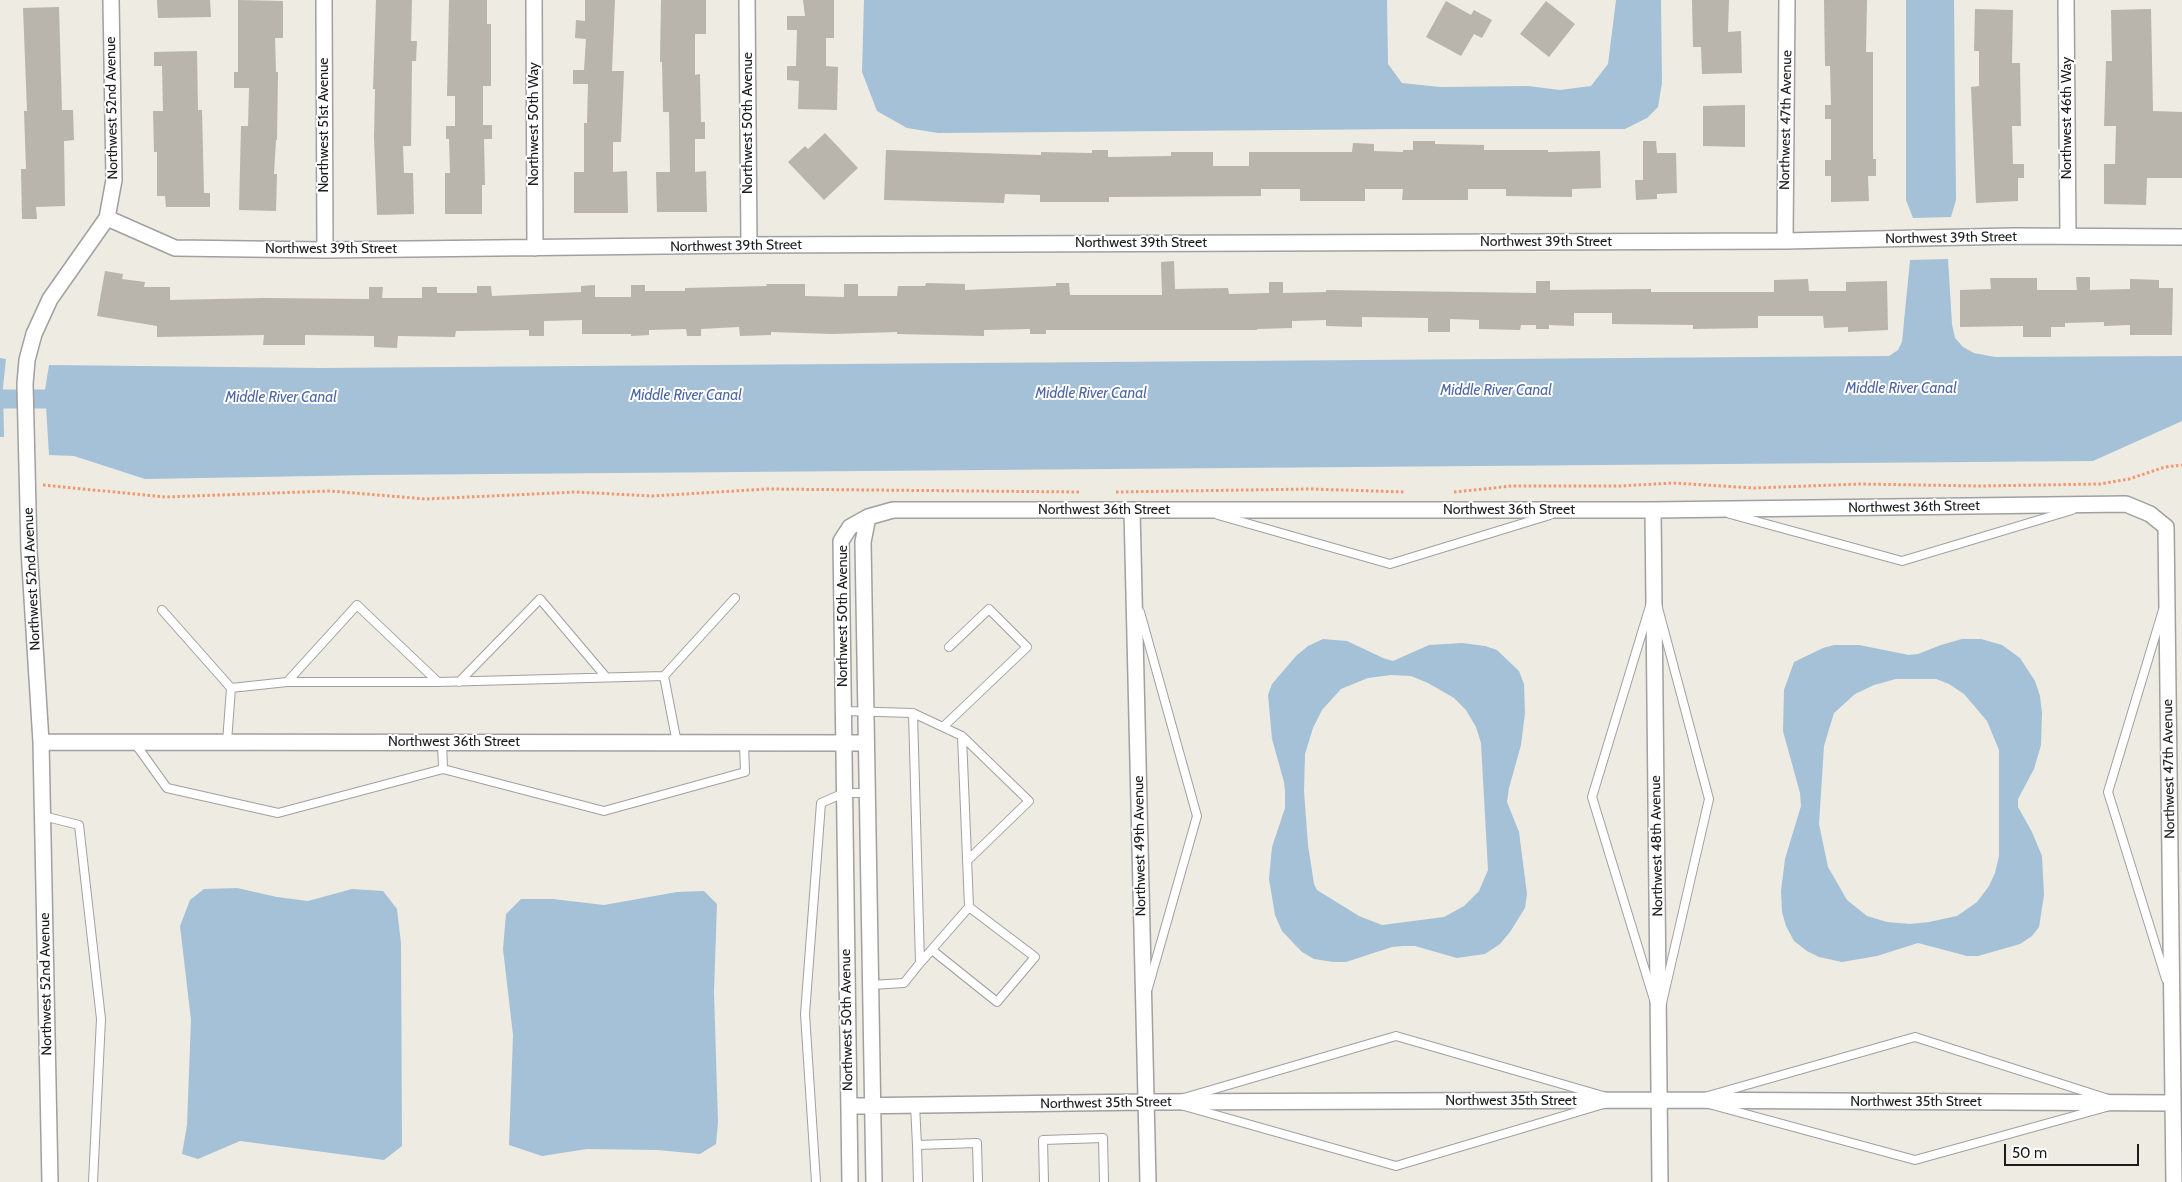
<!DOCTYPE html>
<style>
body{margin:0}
#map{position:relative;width:2182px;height:1182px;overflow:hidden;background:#edebe2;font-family:Cabin,sans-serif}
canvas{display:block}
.scale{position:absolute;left:2004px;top:1144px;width:135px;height:22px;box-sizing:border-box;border:2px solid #1c1c1c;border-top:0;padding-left:6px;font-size:15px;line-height:18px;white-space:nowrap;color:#1c1c1c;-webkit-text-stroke:4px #fff;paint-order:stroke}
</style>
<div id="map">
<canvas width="2182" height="1182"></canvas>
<div class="scale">50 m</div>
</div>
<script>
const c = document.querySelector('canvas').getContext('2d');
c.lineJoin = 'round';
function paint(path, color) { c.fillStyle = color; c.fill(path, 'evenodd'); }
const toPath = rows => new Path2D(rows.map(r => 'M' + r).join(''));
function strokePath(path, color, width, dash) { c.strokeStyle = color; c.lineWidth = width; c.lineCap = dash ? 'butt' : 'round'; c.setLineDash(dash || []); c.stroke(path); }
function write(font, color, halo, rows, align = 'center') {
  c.font = font + ' Cabin,sans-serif'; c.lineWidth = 4; c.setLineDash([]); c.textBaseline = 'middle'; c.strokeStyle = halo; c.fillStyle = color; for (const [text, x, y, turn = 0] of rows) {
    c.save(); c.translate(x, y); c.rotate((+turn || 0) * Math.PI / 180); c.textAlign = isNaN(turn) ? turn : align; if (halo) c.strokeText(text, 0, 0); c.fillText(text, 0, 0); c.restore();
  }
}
const water = toPath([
 [864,0,1387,0,1388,64,1402,83,1440,87,1528,86,1560,90,1591,86,1608,64,1616,0,1661,0,1662,83,1658,107,1647,118,1625,129,1406,129,938,133,907,128,877,111,862,72],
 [1906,0,1954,0,1956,200,1951,217,1913,218,1906,200],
 [1948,259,1952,324,1955,338,1963,347,1974,353,1995,357,2182,356,2182,421,2093,461,371,475,145,479,74,456,49,455,45,390,49,365,321,368,1889,356,1898,350,1902,342,1910,260],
 [0,358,6,359,3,387,4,437,0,437],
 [1323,639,1347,641,1383,658,1393,661,1429,645,1462,643,1485,646,1497,650,1519,671,1524,684,1525,713,1521,745,1509,788,1507,802,1519,832,1527,894,1525,908,1510,932,1500,944,1485,954,1457,958,1415,946,1403,946,1392,947,1346,962,1333,962,1314,959,1302,952,1282,931,1275,915,1269,879,1272,847,1285,808,1285,791,1284,782,1272,739,1268,695,1272,684,1296,656,1308,646],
 [1391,675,1411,676,1428,683,1454,698,1466,710,1476,727,1481,743,1488,870,1479,891,1464,906,1444,917,1382,925,1359,916,1317,890,1314,884,1308,845,1304,791,1305,754,1313,728,1322,710,1341,689,1368,678],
 [1962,639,1981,639,2002,645,2020,658,2035,681,2040,696,2042,713,2041,745,2034,769,2018,799,2018,807,2032,832,2042,856,2044,895,2039,927,2032,936,2020,944,1978,956,1967,956,1918,943,1877,956,1842,962,1819,957,1807,951,1794,941,1786,926,1782,912,1781,891,1785,859,1801,806,1800,793,1783,731,1784,690,1794,662,1823,648,1834,645,1859,645,1909,655,1918,654,1941,645],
 [1896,679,1936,679,1949,684,1964,694,1987,721,1999,750,1999,856,1995,873,1989,886,1977,902,1957,916,1929,922,1910,924,1887,922,1867,916,1847,900,1828,867,1819,824,1824,746,1834,713,1855,694,1874,685],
 [237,888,277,897,308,901,352,889,383,891,397,909,401,943,402,1146,384,1160,240,1141,198,1159,182,1154,187,1125,191,1020,180,926,190,900,204,889],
 [704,891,717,904,714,992,718,1122,716,1144,700,1154,657,1150,587,1149,542,1156,509,1145,513,1035,503,949,506,914,521,899,553,899,604,905,677,892]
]);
const canal = toPath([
 [0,399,71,399]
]);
const building = toPath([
 [157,0,210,0,211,17,158,18],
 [238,0,283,1,283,38,275,38,276,72,278,72,277,140,276,140,274,174,277,174,276,211,239,210,241,126,248,126,249,88,234,88,234,72,238,72],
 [376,0,412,0,411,41,417,41,416,61,412,61,411,146,403,146,404,173,413,173,414,214,377,215,374,137,375,89,373,89],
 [449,0,487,0,487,24,491,24,491,86,483,86,483,125,492,125,492,139,484,139,485,185,482,185,482,214,445,214,445,173,450,173,449,139,446,139,446,126,455,126,455,96,447,96],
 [585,0,615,0,612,71,624,71,621,142,613,142,613,172,627,171,628,213,574,213,574,172,584,172,584,123,587,123,588,84,573,84,573,70,584,70,586,39,575,38,576,20,585,21],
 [661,0,706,0,706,34,695,34,695,75,700,74,701,122,705,122,705,139,695,139,695,172,706,171,707,212,657,212,656,172,670,172,669,112,663,112,662,62,660,62],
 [803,0,834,0,834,38,826,38,826,66,838,67,837,110,798,109,799,81,787,80,787,66,796,66,797,30,787,30,787,16,805,16],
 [1692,0,1729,0,1728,32,1741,31,1742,73,1702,74,1701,47,1693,47],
 [1824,0,1867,0,1866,52,1873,52,1873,159,1876,159,1876,176,1868,176,1869,201,1831,202,1831,176,1825,176,1825,160,1831,160,1831,119,1825,119,1825,105,1831,105,1830,66,1825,66],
 [1446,1,1471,15,1474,10,1492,20,1482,38,1474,34,1461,56,1426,37],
 [1546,1,1575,24,1549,57,1520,34],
 [59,7,62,110,73,110,74,140,64,141,65,206,36,207,37,219,22,219,21,169,26,169,24,111,27,111,23,8],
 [1975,9,2013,10,2012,63,2020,63,2021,126,2012,126,2013,164,2024,164,2024,178,2018,178,2018,201,1976,203,1971,87,1979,86,1979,51,1974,51],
 [2151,9,2153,111,2182,112,2182,178,2147,178,2146,205,2104,204,2104,164,2115,164,2116,126,2104,126,2106,61,2112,61,2111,10],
 [197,51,198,110,202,110,204,193,210,193,210,207,166,207,165,196,157,196,157,152,154,152,153,111,163,111,162,66,154,66,154,52],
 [1745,105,1745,147,1703,146,1703,106],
 [825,133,858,168,824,200,788,162,805,146,808,149],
 [1413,141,1435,141,1435,144,1484,145,1484,150,1548,150,1548,152,1600,151,1601,188,1572,189,1572,197,1506,196,1506,189,1468,189,1468,200,1402,200,1403,189,1365,189,1365,201,1300,201,1300,189,1261,189,1261,196,1109,197,1109,202,1040,202,1040,195,1005,194,1004,203,884,200,886,150,1041,155,1041,152,1092,153,1092,150,1108,150,1108,157,1171,156,1171,152,1213,152,1213,166,1249,166,1249,152,1352,152,1353,143,1374,144,1374,151,1403,152,1403,150,1413,150],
 [1643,141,1656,141,1657,153,1676,153,1677,193,1657,194,1657,199,1636,200,1635,180,1643,180],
 [1174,261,1175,289,1228,288,1229,294,1269,293,1269,282,1283,282,1283,293,1326,292,1326,290,1536,293,1536,281,1550,281,1550,290,1651,289,1651,292,1774,292,1774,280,1808,279,1809,291,1846,291,1846,282,1887,281,1888,330,1848,332,1848,327,1824,328,1823,316,1758,316,1758,328,1693,329,1693,325,1612,324,1612,313,1574,313,1574,326,1549,325,1549,329,1536,329,1536,325,1521,325,1520,330,1479,329,1479,320,1450,319,1450,332,1428,332,1428,318,1362,317,1362,327,1326,326,1326,320,1292,321,1292,328,1257,329,1257,330,1046,330,1046,334,1030,334,1030,329,984,330,984,336,897,334,897,332,833,334,771,332,771,335,740,336,739,327,701,329,701,336,687,336,686,329,649,330,649,335,631,336,631,334,582,334,582,320,544,321,544,336,529,336,529,330,456,331,455,337,398,336,397,348,374,347,374,336,305,335,305,345,263,345,264,335,157,337,157,326,97,316,105,271,123,274,122,279,145,282,144,287,170,287,170,300,264,298,369,299,369,287,383,287,382,298,422,298,422,287,437,287,437,293,477,293,477,286,491,286,492,296,581,292,581,286,595,285,595,297,631,297,631,285,645,285,645,291,685,291,685,288,767,286,766,284,805,284,805,296,844,297,844,284,858,284,858,296,897,296,898,286,925,286,926,283,965,284,965,290,1056,286,1056,283,1069,283,1070,295,1162,295,1161,262],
 [2076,277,2090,277,2090,290,2130,289,2130,279,2159,280,2159,288,2173,288,2172,335,2130,335,2130,325,2104,326,2104,322,2065,323,2065,327,2051,327,2051,337,2023,337,2023,326,1960,327,1960,290,1991,289,1990,278,2037,278,2037,290,2077,290]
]);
const path = toPath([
 [43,485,165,497,330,491,426,499,576,492,652,496,767,489,1080,492],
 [1116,492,1311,489,1405,492],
 [1454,492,1512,486,1620,486,1673,483,1754,488,1860,484,1979,486,2100,484,2129,479,2165,467,2182,465]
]);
const lane = toPath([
 [1730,514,1902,561,2072,510],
 [1218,515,1390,564,1550,515],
 [1654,593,1709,799,1659,1016,1592,797,1654,593],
 [162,610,231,688,227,742],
 [2163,610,2108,792,2166,979],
 [1140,612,1197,816,1148,988],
 [664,676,677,743],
 [287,682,438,682],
 [459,682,540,599,606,677],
 [231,688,287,682,357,605,438,682,664,676,735,598],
 [844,711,913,713,920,963,904,983,871,985],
 [913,713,962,736,969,907,920,963],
 [943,727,1027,647,989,609,949,647],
 [962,736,1029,801,968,860],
 [134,742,167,788,278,813,443,769,442,742],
 [443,769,604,811,745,772,744,743],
 [43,816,79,825,101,1019,93,1182],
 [932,950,997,1002,1035,957,969,907],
 [1396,1036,1617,1100,1396,1166,1170,1102,1396,1036],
 [1915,1037,2121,1103,1915,1160,1694,1100,1915,1037],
 [915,1105,917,1145],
 [816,1182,805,1014,821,803,844,793,867,793],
 [918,1182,917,1145,977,1143,978,1182],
 [1044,1182,1043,1140,1103,1138,1104,1182]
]);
const street = toPath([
 [324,0,325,250],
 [534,0,535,248],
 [747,0,749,245],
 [2066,0,2068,236],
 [107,218,175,248,325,250,749,245,1785,241,2014,236,2182,237],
 [1785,241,1787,0],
 [1132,510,1148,1182],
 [1653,510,1660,1182],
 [868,517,863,542,874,1182],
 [41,742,866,743],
 [849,1106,1146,1102,1660,1100,2173,1103],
 [50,1182,41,742,29,550,25,384,27,360,34,334,50,299,107,218,114,180,111,0],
 [850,1182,841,541,850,527,868,517,893,510,1653,510,2126,504,2150,514,2166,527,2174,1182]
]);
const streetNames = [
 ["Northwest 52nd Avenue",112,108,-91],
 ["Northwest 46th Way",2067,118,-90],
 ["Northwest 47th Avenue",1786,120,-89],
 ["Northwest 50th Avenue",748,123,-90],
 ["Northwest 50th Way",534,124,-90],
 ["Northwest 51st Avenue",324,125,-90],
 ["Northwest 39th Street",1951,238,-1],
 ["Northwest 39th Street",1546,242],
 ["Northwest 39th Street",1141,243],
 ["Northwest 39th Street",736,246,-1],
 ["Northwest 39th Street",331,249],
 ["Northwest 36th Street",1914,507,-1],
 ["Northwest 36th Street",1104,510],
 ["Northwest 36th Street",1509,510],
 ["Northwest 52nd Avenue",32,579,-93],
 ["Northwest 50th Avenue",843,616,-90],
 ["Northwest 36th Street",454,742],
 ["Northwest 47th Avenue",2169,769,-91],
 ["Northwest 49th Avenue",1140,846,-91],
 ["Northwest 48th Avenue",1657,846,-91],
 ["Northwest 52nd Avenue",46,984,-91],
 ["Northwest 50th Avenue",847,1020,-91],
 ["Northwest 35th Street",1511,1101],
 ["Northwest 35th Street",1916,1102],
 ["Northwest 35th Street",1106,1103,-1]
];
const waterNames = [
 ["Middle River Canal",1901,389],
 ["Middle River Canal",1496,391],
 ["Middle River Canal",1091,394],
 ["Middle River Canal",686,396],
 ["Middle River Canal",281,398]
];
paint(water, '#a4c1d8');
strokePath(canal, '#a4c1d8', 19);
paint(building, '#b9b4ac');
strokePath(lane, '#a0a0a0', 10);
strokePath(street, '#a0a0a0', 18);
strokePath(path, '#f2986e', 3, [2.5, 2.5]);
strokePath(lane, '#fff', 8);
strokePath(street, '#fff', 15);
write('14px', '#1c1c1c', '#fff', streetNames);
write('italic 15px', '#4e66a5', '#fff', waterNames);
</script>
